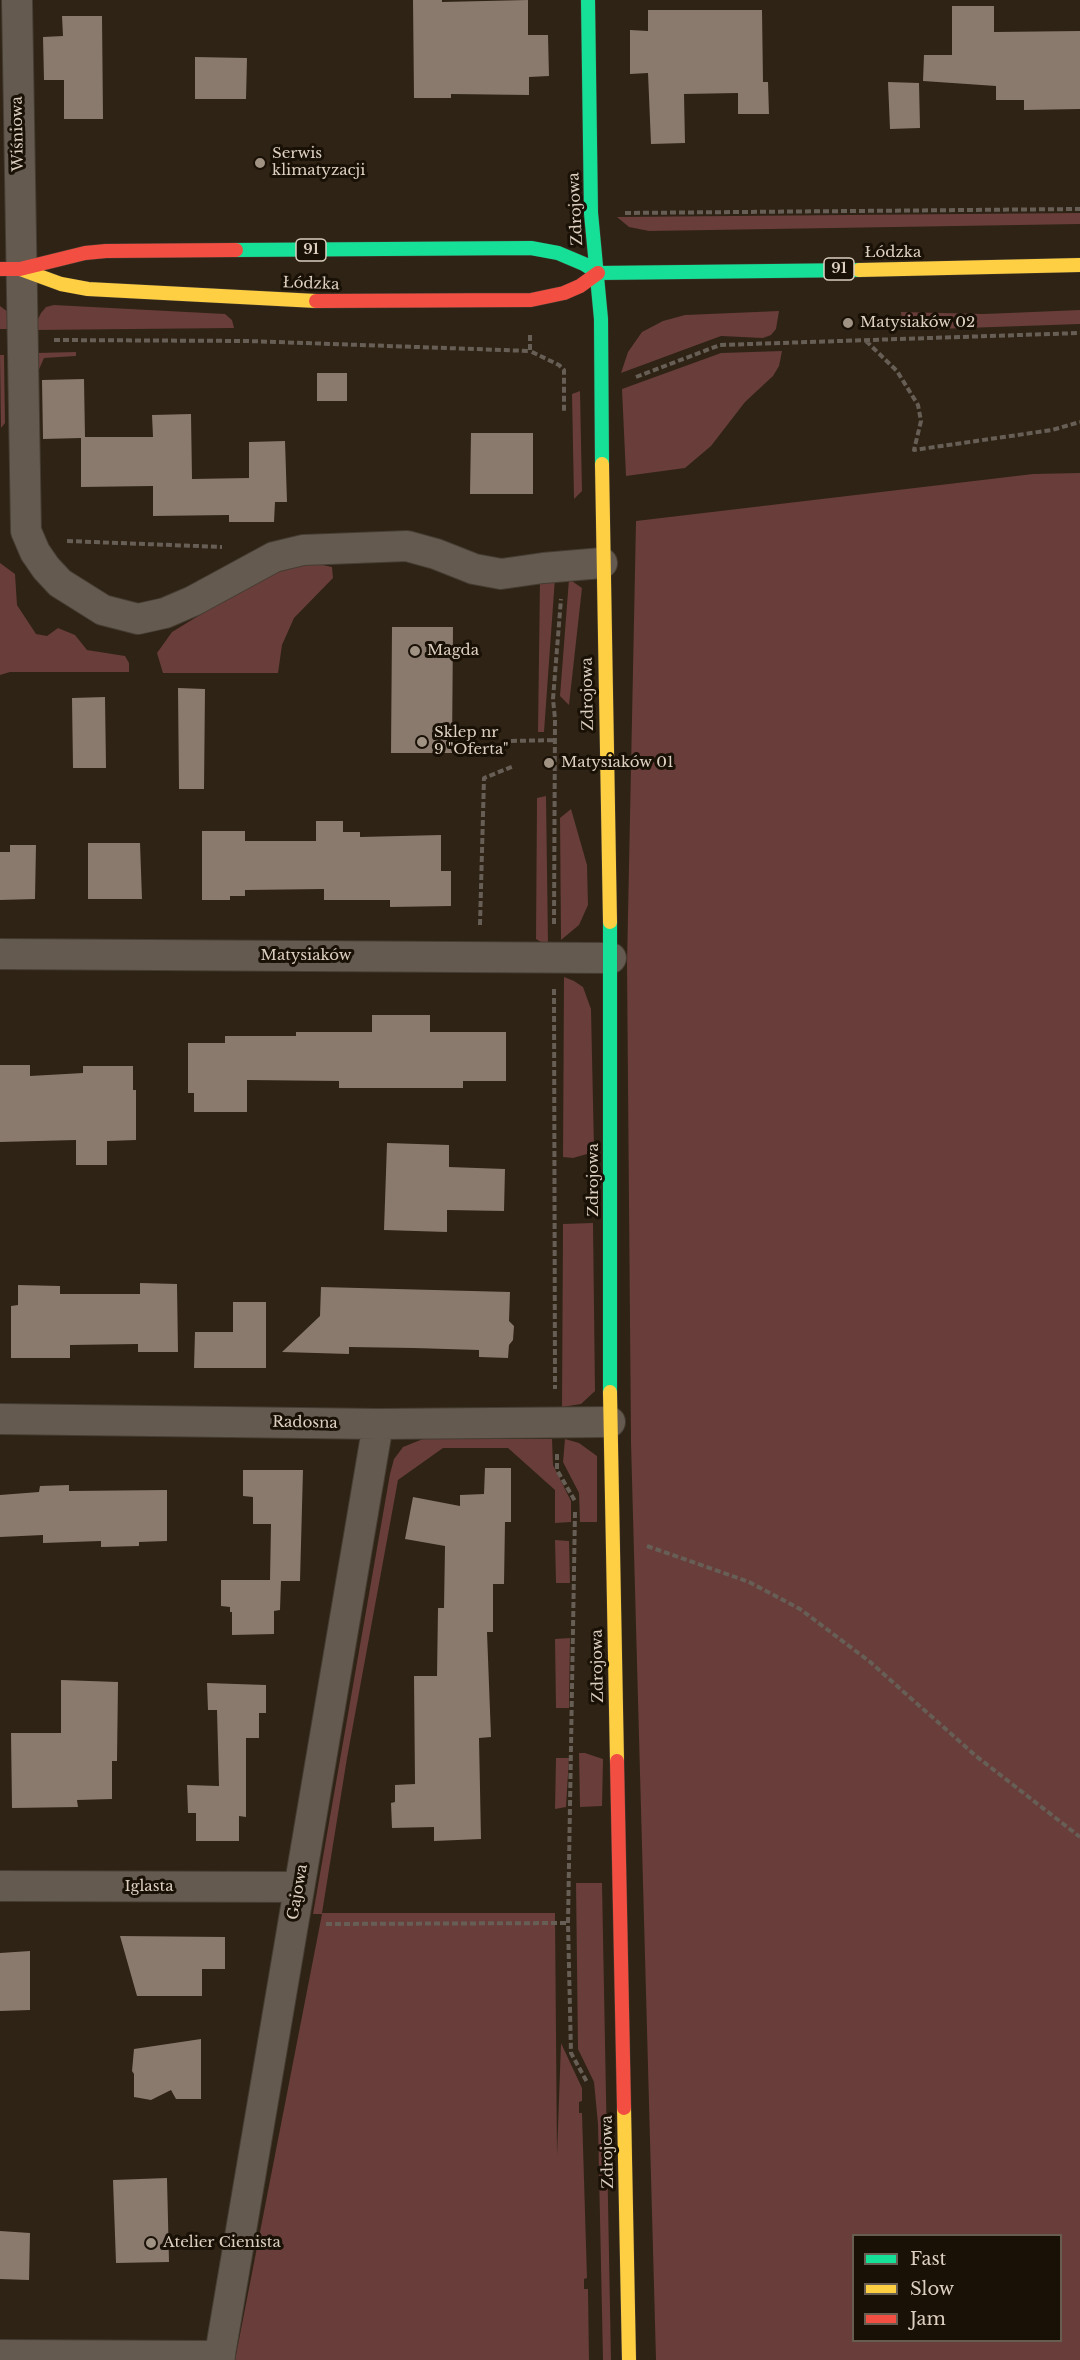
<!DOCTYPE html>
<meta charset="utf-8">
<style>
body{margin:0}
#map{position:relative;width:1080px;height:2360px;overflow:hidden;background:#2e2314;font-family:"Libre Baskerville",serif}
canvas{display:block}
.legend{position:absolute;left:852px;top:2234px;width:210px;height:108px;box-sizing:border-box;background:#191006;border:2px solid #675d51;margin:0;padding:8px 10px;list-style:none;font-size:18px;color:#ddd0c1}
.legend li{display:flex;align-items:center;gap:12px;height:30px}
.legend b{width:30px;border:2px solid #675d51}
</style>
<div id="map">
<canvas width="1080" height="2360"></canvas>
<ul class="legend">
<li><b style="height:8px;background:#16e098"></b>Fast</li>
<li><b style="height:8px;background:#ffcf43"></b>Slow</li>
<li><b style="height:8px;background:#f24e42"></b>Jam</li>
</ul>
</div>
<script>
const c = document.querySelector('canvas').getContext('2d');
c.lineJoin = 'round';
function paint(path, color) { c.fillStyle = color; c.fill(path, 'evenodd'); }
const toPath = rows => new Path2D(rows.map(r => 'M' + r).join(''));
function strokePath(path, color, width, dash) { c.strokeStyle = color; c.lineWidth = width; c.lineCap = dash ? 'butt' : 'round'; c.setLineDash(dash || []); c.stroke(path); }
function write(font, color, halo, rows, align = 'center') {
  c.font = font + ' "Libre Baskerville",serif'; c.lineWidth = 6; c.setLineDash([]); c.textBaseline = 'middle'; c.strokeStyle = halo; c.fillStyle = color; for (const [text, x, y, turn = 0] of rows) {
    c.save(); c.translate(x, y); c.rotate((+turn || 0) * Math.PI / 180); c.textAlign = isNaN(turn) ? turn : align; if (halo) c.strokeText(text, 0, 0); c.fillText(text, 0, 0); c.restore();
  }
}
const green = toPath([
 [1080,213,1080,224,649,231,629,227,617,217],
 [54,305,225,314,232,320,234,328,36,330,37,321,41,313,46,307],
 [0,306,8,312,8,329,0,329],
 [1080,310,1080,324,909,330,902,322,901,312,984,314],
 [779,311,776,329,771,335,763,338,721,336,621,373,628,352,642,332,663,321,685,315],
 [782,351,779,366,773,376,745,402,711,446,685,468,626,476,622,389,721,353],
 [76,352,76,356,44,358,37,374,36,353],
 [0,355,4,355,5,423,1,428],
 [580,391,582,491,574,499,572,394],
 [1080,473,1080,2360,656,2360,631,1443,627,964,636,521,1033,474],
 [854,2236,1060,2236,1060,2340,854,2340],
 [304,561,332,567,333,578,294,618,282,645,278,673,163,673,157,653,172,632,262,577],
 [0,563,15,574,17,605,36,634,47,636,58,628,75,635,87,650,125,656,129,663,129,672,10,672,0,675],
 [540,578,555,578,544,732,538,732],
 [569,579,582,588,569,705,560,696],
 [546,796,548,943,541,942,536,939,537,798],
 [571,809,587,865,588,905,579,925,561,940,560,818],
 [564,977,574,981,583,987,591,1009,594,1149,587,1154,573,1158,563,1157],
 [593,1223,595,1391,581,1404,562,1407,563,1224],
 [423,1439,552,1439,553,1465,571,1501,571,1522,555,1523,555,1490,508,1448,443,1448,398,1480,347,1758,322,1913,555,1913,557,2155,561,2043,582,2088,582,2101,579,2102,579,2113,582,2113,587,2278,584,2279,584,2289,588,2289,589,2360,235,2360,322,1914,313,1914,390,1474,394,1459,403,1447],
 [565,1439,579,1443,597,1456,597,1522,580,1522,579,1493,563,1462],
 [555,1540,569,1541,570,1583,556,1583],
 [570,1638,569,1708,556,1708,555,1639],
 [579,1753,585,1753,603,1759,602,1806,580,1807],
 [556,1758,569,1758,566,1807,555,1809],
 [576,1883,602,1883,611,2360,603,2360,598,2124,594,2082,578,2049]
]);
const building = toPath([
 [413,0,442,0,442,2,528,0,528,35,548,35,549,76,529,77,529,95,451,94,451,98,414,98],
 [952,6,994,6,994,32,1080,31,1080,109,1024,110,1024,100,996,100,996,86,923,81,924,55,952,55],
 [648,10,762,10,763,82,768,82,769,114,738,114,738,93,684,94,685,143,651,144,648,73,630,74,630,30,648,31],
 [62,16,102,16,103,119,64,119,64,80,44,80,43,37,63,36],
 [195,57,247,58,246,99,195,99],
 [888,82,919,83,920,128,890,129],
 [317,373,347,373,347,401,317,401],
 [84,379,85,437,153,437,152,415,191,414,192,479,249,478,249,442,285,441,287,502,275,502,274,522,229,522,229,515,153,516,153,486,81,487,81,438,43,439,42,380],
 [471,433,533,433,533,494,470,494],
 [392,627,453,627,452,753,391,753],
 [178,688,205,689,204,789,179,789],
 [105,697,106,768,73,768,72,698],
 [316,821,343,821,343,832,360,832,360,837,441,835,441,871,451,871,451,906,390,907,390,900,324,900,324,889,245,890,245,896,230,896,230,900,202,900,202,831,245,831,245,841,316,841],
 [88,843,140,843,142,899,88,899],
 [10,845,36,845,35,899,0,900,0,852,10,852],
 [372,1015,430,1015,430,1032,506,1032,506,1081,463,1081,463,1088,339,1088,339,1081,247,1080,247,1112,194,1112,194,1093,188,1093,188,1043,225,1043,225,1036,296,1036,296,1032,372,1032],
 [0,1065,30,1065,30,1076,83,1073,83,1066,133,1066,133,1090,136,1090,136,1140,107,1141,107,1165,76,1165,76,1140,0,1142],
 [387,1143,449,1145,449,1167,505,1169,504,1211,447,1210,447,1232,384,1230],
 [140,1283,177,1284,178,1352,138,1352,138,1344,70,1345,70,1358,11,1358,11,1306,18,1305,18,1285,60,1286,60,1294,140,1294],
 [321,1287,510,1292,509,1321,514,1326,513,1340,509,1345,508,1358,479,1357,479,1350,414,1348,349,1347,349,1354,282,1352,320,1316],
 [233,1302,266,1302,266,1368,194,1368,195,1332,233,1332],
 [485,1468,511,1468,511,1522,505,1522,504,1584,493,1584,493,1632,487,1632,491,1737,479,1738,481,1839,434,1841,434,1827,392,1828,391,1803,395,1802,395,1785,415,1784,414,1676,437,1676,438,1608,444,1608,445,1546,405,1539,413,1497,460,1506,460,1495,484,1494],
 [243,1470,303,1470,300,1581,281,1581,280,1610,274,1611,274,1634,232,1635,232,1612,230,1612,230,1607,221,1606,221,1580,270,1580,271,1524,253,1524,253,1497,243,1496],
 [69,1485,69,1491,167,1490,167,1541,139,1542,139,1546,101,1547,101,1541,43,1543,43,1535,0,1537,0,1495,39,1492,40,1486],
 [61,1680,118,1682,117,1761,112,1761,112,1799,77,1800,78,1807,12,1808,11,1733,61,1733],
 [207,1683,266,1685,266,1713,259,1713,259,1738,246,1738,246,1817,239,1816,239,1841,196,1841,196,1813,188,1813,187,1785,219,1786,217,1710,208,1710],
 [120,1936,225,1937,225,1969,202,1969,202,1996,137,1996],
 [30,1951,30,2010,0,2011,0,1953],
 [201,2039,201,2099,176,2099,171,2090,151,2100,134,2097,134,2074,132,2071,134,2049],
 [167,2178,169,2262,116,2263,113,2180],
 [0,2231,30,2233,29,2280,0,2279]
]);
const path = toPath([
 [625,213,1080,209],
 [530,335,530,351,559,365,564,370,564,412],
 [54,340,248,341,530,351],
 [866,341,897,371,918,405,921,421,914,450,1052,430,1080,422],
 [636,377,720,345,1080,333],
 [67,541,222,547],
 [511,741,555,740],
 [554,924,555,719,553,699,561,599],
 [480,925,484,778,514,766],
 [554,989,555,1389],
 [557,1454,557,1470,575,1501],
 [575,1512,568,1923,571,2053,587,2082],
 [647,1546,749,1582,800,1609,869,1661,976,1756,1080,1837],
 [326,1924,568,1923]
]);
const street = toPath([
 [17,0,26,531,35,552,46,568,60,583,103,610,138,619,165,613,193,601,274,557,303,550,407,546,436,554,474,569,501,574,543,568,602,563],
 [0,954,611,958],
 [0,1419,378,1424,610,1422],
 [0,1886,299,1887],
 [0,2355,220,2356],
 [219,2360,378,1424]
]);
const fast = toPath([
 [588,0,591,213,601,319,602,464],
 [236,250,531,248,558,253,584,264,598,273,859,270],
 [610,1392,610,922]
]);
const slow = toPath([
 [20,269,61,284,88,289,316,301],
 [859,270,1080,265],
 [602,464,610,922],
 [610,1392,617,1761],
 [624,2108,629,2360]
]);
const jam = toPath([
 [0,269,20,269,85,253,106,251,236,250],
 [316,301,531,300,564,293,580,286,598,273],
 [617,1761,624,2108]
]);
const markers = [
 [260,163,6,"#a09384"],
 [848,323,6,"#a09384"],
 [415,651,6,"#a09384"],
 [422,742,6,"#a09384"],
 [549,763,6,"#a09384"],
 [151,2243,6,"#a09384"]
];
const shields = [
 [311,250,30],
 [839,269,30]
];
const shieldNames = [
 ["91",311,250],
 ["91",839,269]
];
const streetNames = [
 ["Wiśniowa",18,134,-91],
 ["Zdrojowa",576,209,-93],
 ["Łódzka",893,253],
 ["Łódzka",311,284,2],
 ["Zdrojowa",588,694,-91],
 ["Matysiaków",306,956],
 ["Zdrojowa",594,1180,-90],
 ["Radosna",305,1423,1],
 ["Zdrojowa",598,1666,-91],
 ["Iglasta",149,1887],
 ["Gajowa",298,1892,-80],
 ["Zdrojowa",608,2152,-91]
];
const poiNames = [
 ["Serwis",272,154],
 ["klimatyzacji",272,171],
 ["Matysiaków 02",860,323],
 ["Magda",427,651],
 ["Sklep nr",434,733],
 ["9 \"Oferta\"",434,750],
 ["Matysiaków 01",561,763],
 ["Atelier Cienista",163,2243]
];
paint(green, '#683d3a');
paint(building, '#8a7a6e');
strokePath(street, '#463d32', 32);
strokePath(fast, '#463d32', 15);
strokePath(slow, '#463d32', 15);
strokePath(jam, '#463d32', 15);
strokePath(path, '#675e55', 4, [6, 3]);
strokePath(street, '#645a50', 30);
strokePath(fast, '#16e098', 14);
strokePath(slow, '#ffcf43', 14);
strokePath(jam, '#f24e42', 14);
for (const [x, y, r, color] of markers) { const dot = new Path2D(); dot.arc(x, y, r, 0, 2 * Math.PI); c.fillStyle = color; c.fill(dot); strokePath(dot, '#191006', 2); }
for (const [x, y, w] of shields) { const box = new Path2D(); box.roundRect(x - w / 2, y - 11, w, 22, 4.5); c.fillStyle = '#191006'; c.fill(box); strokePath(box, '#ddd0c1', 1.5); }
write('bold 14px', '#ddd0c1', null, shieldNames);
write('15px', '#ddd0c1', '#191006', streetNames);
write('15px', '#ddd0c1', '#191006', poiNames, 'left');
</script>
